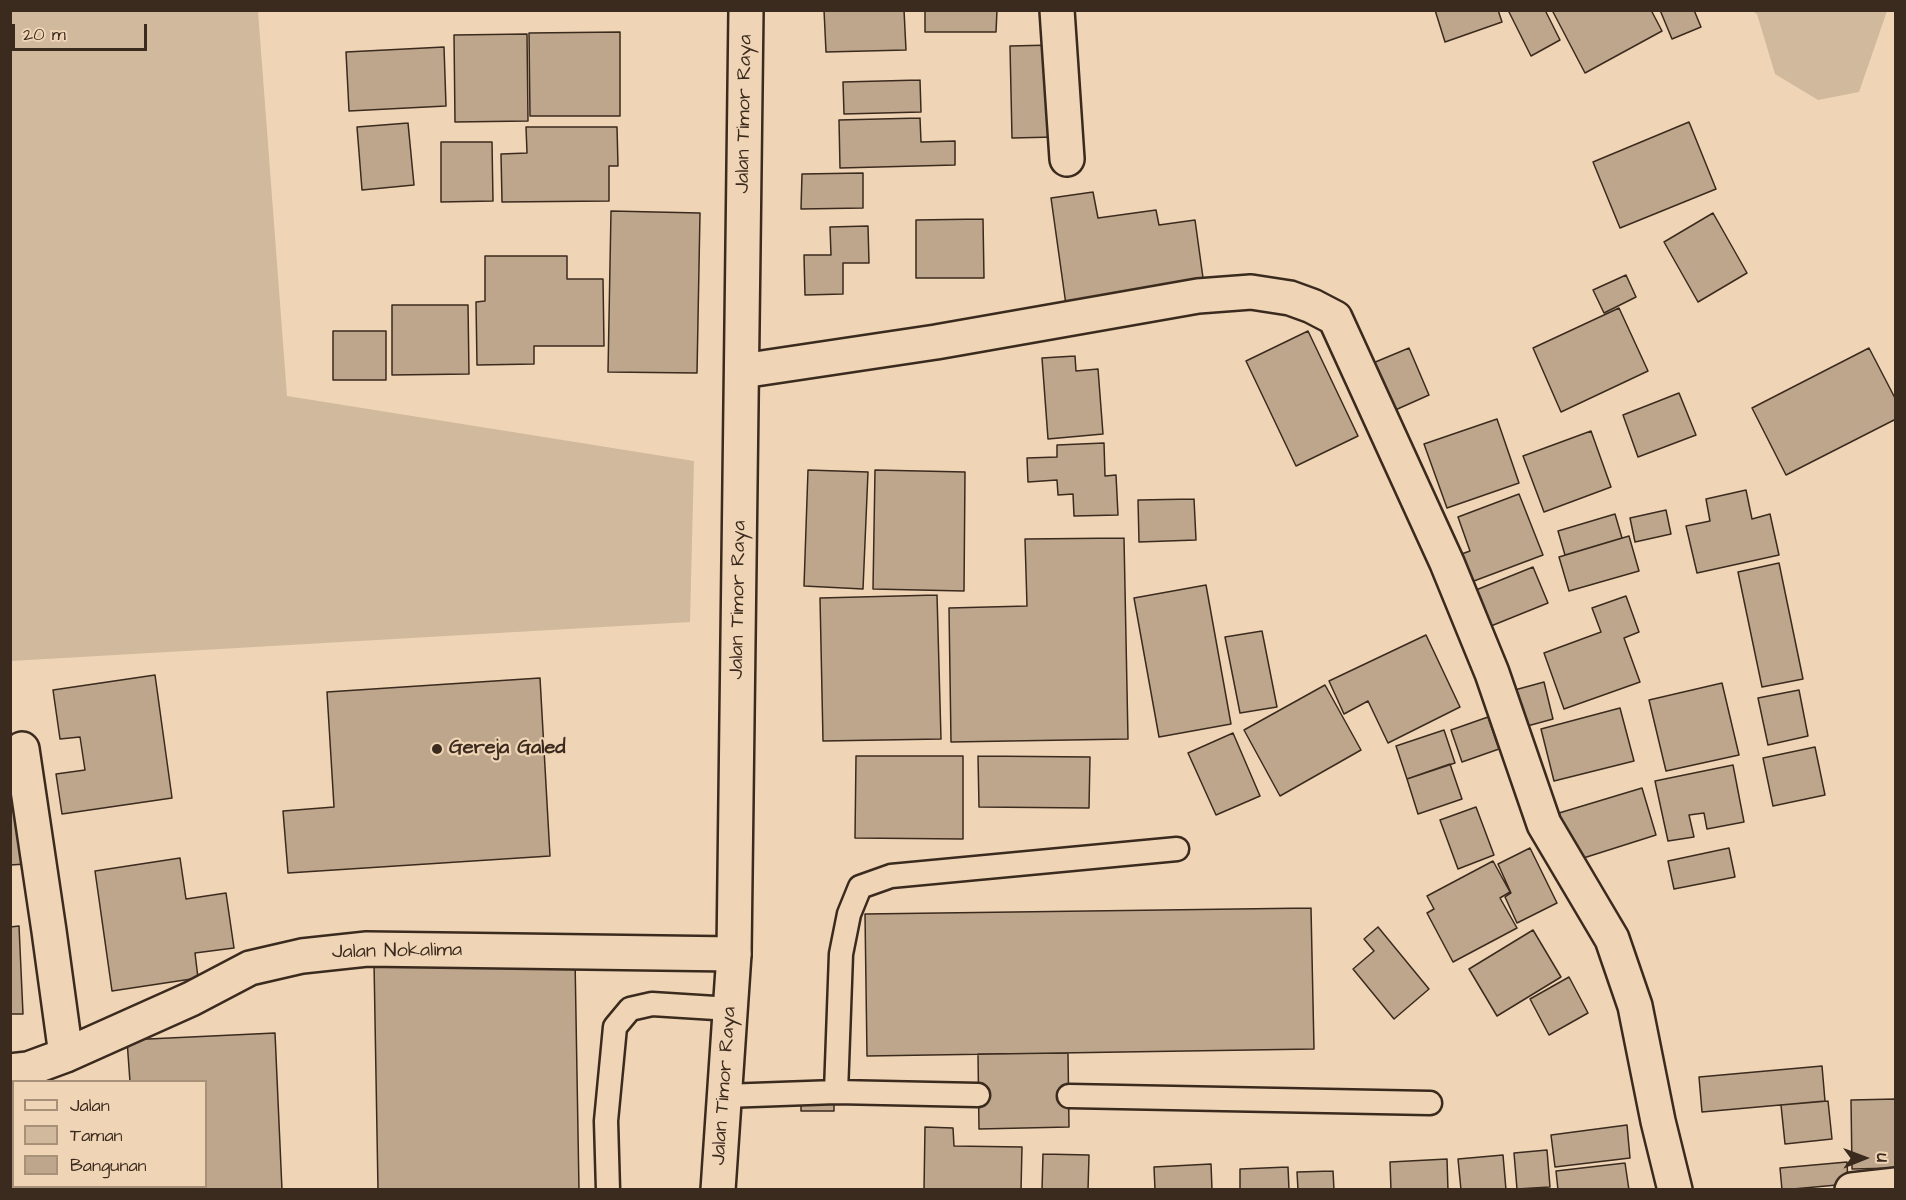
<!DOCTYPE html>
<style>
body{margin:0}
#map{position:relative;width:1906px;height:1200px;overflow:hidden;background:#efd5b6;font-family:"Architects Daughter",sans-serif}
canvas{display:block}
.frame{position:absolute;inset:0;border:12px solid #3b2a1e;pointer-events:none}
.legend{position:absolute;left:12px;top:1080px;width:195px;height:108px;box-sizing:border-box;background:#efd5b6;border:2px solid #a79179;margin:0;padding:8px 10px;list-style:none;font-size:18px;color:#3b2a1e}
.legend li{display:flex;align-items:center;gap:12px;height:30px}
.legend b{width:30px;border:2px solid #a79179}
.north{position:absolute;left:1834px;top:1128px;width:60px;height:60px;-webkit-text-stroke:4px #efd5b6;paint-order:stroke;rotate:89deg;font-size:16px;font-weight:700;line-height:24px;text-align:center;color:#3b2a1e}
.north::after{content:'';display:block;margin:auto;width:21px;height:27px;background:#3b2a1e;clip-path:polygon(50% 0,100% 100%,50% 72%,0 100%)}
.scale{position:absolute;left:12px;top:24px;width:135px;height:27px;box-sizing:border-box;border:3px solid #3b2a1e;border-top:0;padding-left:8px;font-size:18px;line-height:21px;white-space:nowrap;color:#3b2a1e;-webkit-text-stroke:4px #efd5b6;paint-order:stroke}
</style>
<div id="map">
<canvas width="1906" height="1200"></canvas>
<div class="frame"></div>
<ul class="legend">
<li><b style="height:8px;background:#efd5b6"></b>Jalan</li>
<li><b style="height:16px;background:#d1b99d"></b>Taman</li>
<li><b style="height:16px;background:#bda68c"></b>Bangunan</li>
</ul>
<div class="north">U</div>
<div class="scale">20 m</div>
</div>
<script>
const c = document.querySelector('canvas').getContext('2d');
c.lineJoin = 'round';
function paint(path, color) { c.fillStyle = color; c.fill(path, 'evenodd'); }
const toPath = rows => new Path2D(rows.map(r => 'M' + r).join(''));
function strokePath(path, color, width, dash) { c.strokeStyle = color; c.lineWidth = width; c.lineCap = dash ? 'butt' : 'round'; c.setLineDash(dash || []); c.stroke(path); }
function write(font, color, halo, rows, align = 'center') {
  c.font = font + ' "Architects Daughter",sans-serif'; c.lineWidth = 4.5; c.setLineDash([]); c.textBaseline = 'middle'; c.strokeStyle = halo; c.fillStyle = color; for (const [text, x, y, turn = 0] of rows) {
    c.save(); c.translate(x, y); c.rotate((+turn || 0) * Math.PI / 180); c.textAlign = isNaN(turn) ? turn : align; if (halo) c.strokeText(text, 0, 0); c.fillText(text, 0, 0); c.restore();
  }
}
const green = toPath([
 [11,10,258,11,287,396,694,461,690,622,11,661],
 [1752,11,1887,11,1859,92,1818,100,1775,74,1757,14]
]);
const building = toPath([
 [824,10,904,10,906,50,826,52,824,10],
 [925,10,997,10,996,32,925,32,925,10],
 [1435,10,1498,10,1502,22,1445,42,1435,10],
 [1508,10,1545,10,1560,40,1531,56,1508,10],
 [1552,10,1651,10,1662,31,1585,73,1552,10],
 [1660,10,1694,10,1701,27,1672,39,1660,10],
 [620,32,620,116,530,116,529,33,620,32],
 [527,34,528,121,455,122,454,35,527,34],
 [1053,45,1055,137,1012,138,1010,46,1053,45],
 [444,47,446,106,349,111,346,52,444,47],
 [920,80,921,112,844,114,843,82,920,80],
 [920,118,921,142,955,141,955,165,840,168,839,120,920,118],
 [1689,122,1716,189,1620,228,1593,162,1689,122],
 [408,123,414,185,362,190,357,127,408,123],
 [526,127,617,127,618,166,609,166,609,201,502,202,501,154,527,153,526,127],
 [441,142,492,142,493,201,441,202,441,142],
 [863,173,863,208,801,209,802,174,863,173],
 [1093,192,1098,218,1156,210,1159,225,1195,220,1204,285,1066,305,1051,198,1093,192],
 [611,211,700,213,697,373,608,372,611,211],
 [1713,213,1747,273,1698,302,1664,242,1713,213],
 [983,219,984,278,916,278,916,220,983,219],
 [868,226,869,263,843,263,843,294,805,295,804,255,831,255,830,227,868,226],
 [485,256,567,256,567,279,603,279,604,346,534,346,534,364,477,365,476,302,485,301,485,256],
 [1626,275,1636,297,1604,313,1593,290,1626,275],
 [392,305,468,305,469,374,392,375,392,305],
 [1619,308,1648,371,1561,412,1533,348,1619,308],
 [333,331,386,331,386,380,333,380,333,331],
 [1308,331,1358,436,1296,466,1246,361,1308,331],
 [1409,348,1429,395,1393,411,1373,363,1409,348],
 [1869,348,1896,400,1896,419,1786,475,1752,408,1869,348],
 [1075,356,1076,371,1098,369,1103,434,1048,439,1042,358,1075,356],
 [1679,393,1696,435,1638,457,1623,415,1679,393],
 [1497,419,1519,483,1447,508,1424,444,1497,419],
 [1591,431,1611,487,1544,512,1523,456,1591,431],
 [1104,443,1105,476,1116,475,1118,515,1074,516,1073,494,1058,495,1057,480,1028,482,1027,458,1057,457,1057,445,1104,443],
 [808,470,868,472,863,589,804,586,808,470],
 [875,470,965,472,964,591,873,589,875,470],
 [1746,490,1752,519,1770,514,1779,555,1697,573,1686,526,1710,521,1706,499,1746,490],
 [1519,494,1543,555,1466,584,1456,556,1470,551,1458,517,1519,494],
 [1194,499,1196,540,1139,542,1138,500,1194,499],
 [1666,510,1671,534,1635,542,1630,518,1666,510],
 [1615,514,1622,538,1565,555,1558,531,1615,514],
 [1629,536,1639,571,1569,591,1559,557,1629,536],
 [1124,538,1128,739,951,742,949,608,1027,606,1025,539,1124,538],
 [1779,563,1803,679,1762,687,1738,572,1779,563],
 [1533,567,1548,603,1491,626,1476,590,1533,567],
 [1206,585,1231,724,1159,737,1134,598,1206,585],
 [937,595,941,739,823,741,820,598,937,595],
 [1626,596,1639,632,1624,638,1640,682,1564,709,1544,653,1601,632,1592,608,1626,596],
 [1262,631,1277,707,1240,713,1225,637,1262,631],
 [1426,635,1460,707,1388,743,1368,701,1344,714,1329,681,1426,635],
 [155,675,172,798,62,814,56,774,85,770,80,737,60,739,53,690,155,675],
 [540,678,550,856,288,873,283,811,334,807,327,692,540,678],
 [1544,682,1553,719,1520,728,1511,691,1544,682],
 [1722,683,1739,755,1666,771,1649,700,1722,683],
 [1325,685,1361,750,1280,796,1244,730,1325,685],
 [1799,690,1808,736,1768,745,1758,698,1799,690],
 [1620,708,1634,761,1554,781,1541,729,1620,708],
 [1488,717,1499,749,1462,762,1451,730,1488,717],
 [1444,730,1455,763,1407,779,1396,746,1444,730],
 [1233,733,1260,796,1216,815,1188,753,1233,733],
 [1815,747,1825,795,1773,806,1763,758,1815,747],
 [856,756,963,756,963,839,855,838,856,756],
 [978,756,1090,757,1089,808,979,807,978,756],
 [1450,764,1462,799,1418,814,1407,779,1450,764],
 [1733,765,1744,822,1707,829,1704,813,1689,815,1694,837,1668,841,1655,781,1733,765],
 [1642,788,1656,835,1574,861,1559,813,1642,788],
 [19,793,26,864,10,865,10,794,19,793],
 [1476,807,1494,855,1458,869,1440,820,1476,807],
 [1530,848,1557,903,1517,923,1505,897,1511,893,1498,864,1530,848],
 [1729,848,1735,877,1674,889,1668,861,1729,848],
 [180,858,186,899,226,893,234,948,195,953,198,978,112,991,95,871,180,858],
 [1493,861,1510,892,1500,898,1517,928,1453,962,1427,913,1434,909,1427,896,1493,861],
 [1311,908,1314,1049,867,1056,865,914,1311,908],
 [19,926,23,1014,10,1014,10,927,19,926],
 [1378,927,1429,989,1394,1019,1353,969,1374,951,1364,939,1378,927],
 [1533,930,1561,977,1497,1016,1469,969,1533,930],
 [575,958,579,1190,378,1190,374,962,575,958],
 [1569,977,1588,1013,1549,1035,1530,999,1569,977],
 [275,1033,282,1190,135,1190,135,1186,206,1186,206,1082,130,1082,127,1040,275,1033],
 [1068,1053,1069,1127,979,1129,978,1054,1068,1053],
 [1822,1066,1825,1101,1702,1112,1699,1077,1822,1066],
 [801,1096,834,1096,834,1111,801,1111,801,1096],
 [1896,1099,1896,1168,1852,1169,1851,1100,1896,1099],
 [1828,1101,1832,1139,1785,1144,1781,1105,1828,1101],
 [1627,1125,1630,1158,1555,1167,1551,1135,1627,1125],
 [925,1127,953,1128,954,1146,1022,1147,1021,1190,924,1190,925,1127],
 [1547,1150,1550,1187,1517,1189,1514,1153,1547,1150],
 [1043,1154,1089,1155,1088,1190,1042,1190,1043,1154],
 [1503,1155,1506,1190,1461,1190,1458,1159,1503,1155],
 [1447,1159,1448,1190,1391,1190,1390,1162,1447,1159],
 [1847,1162,1848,1184,1782,1190,1780,1168,1847,1162],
 [1625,1163,1629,1190,1558,1190,1556,1171,1625,1163],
 [1211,1164,1212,1190,1155,1190,1154,1167,1211,1164],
 [1288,1167,1289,1190,1240,1190,1240,1169,1288,1167],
 [1333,1171,1334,1190,1298,1190,1297,1172,1333,1171]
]);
const lane = toPath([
 [836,1092,978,1095],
 [724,1096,836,1092,841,954,849,914,860,887,891,876,1177,849],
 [1069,1096,1430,1103],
 [608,1190,606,1121,615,1027,630,1009,652,1004,731,1009]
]);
const street = toPath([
 [1057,10,1067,159],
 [742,371,936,342,1198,296,1251,292,1290,298,1312,306,1335,318,1447,563,1492,673,1544,824,1612,939,1635,1006,1658,1121,1675,1190],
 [22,749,49,931,66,1055],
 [10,1071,28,1069,66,1055,191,999,250,968,302,956,367,949,734,954],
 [53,1186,54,1190],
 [1852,1190,1896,1185]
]);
const highway = toPath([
 [718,1190,734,954,746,10]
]);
const markers = [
 [437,749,6,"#3b2a1e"]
];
const streetNames = [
 ["Jalan Timor Raya",745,114,-89],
 ["Jalan Timor Raya",739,600,-89],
 ["Jalan Nokalima",397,952,-1],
 ["Jalan Timor Raya",725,1086,-86]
];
const poiNames = [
 ["Gereja Galed",449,749]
];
paint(green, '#d1b99d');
paint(building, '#bda68c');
strokePath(building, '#3b2a1e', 1.5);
strokePath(lane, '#3b2a1e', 27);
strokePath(street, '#3b2a1e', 38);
strokePath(highway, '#3b2a1e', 38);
strokePath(lane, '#efd5b6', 22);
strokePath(street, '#efd5b6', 33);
strokePath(highway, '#efd5b6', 33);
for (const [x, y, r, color] of markers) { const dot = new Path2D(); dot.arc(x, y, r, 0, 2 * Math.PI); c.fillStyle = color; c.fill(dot); strokePath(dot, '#efd5b6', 2); }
write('20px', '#3b2a1e', '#efd5b6', streetNames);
write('bold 20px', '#3b2a1e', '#efd5b6', poiNames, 'left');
</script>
